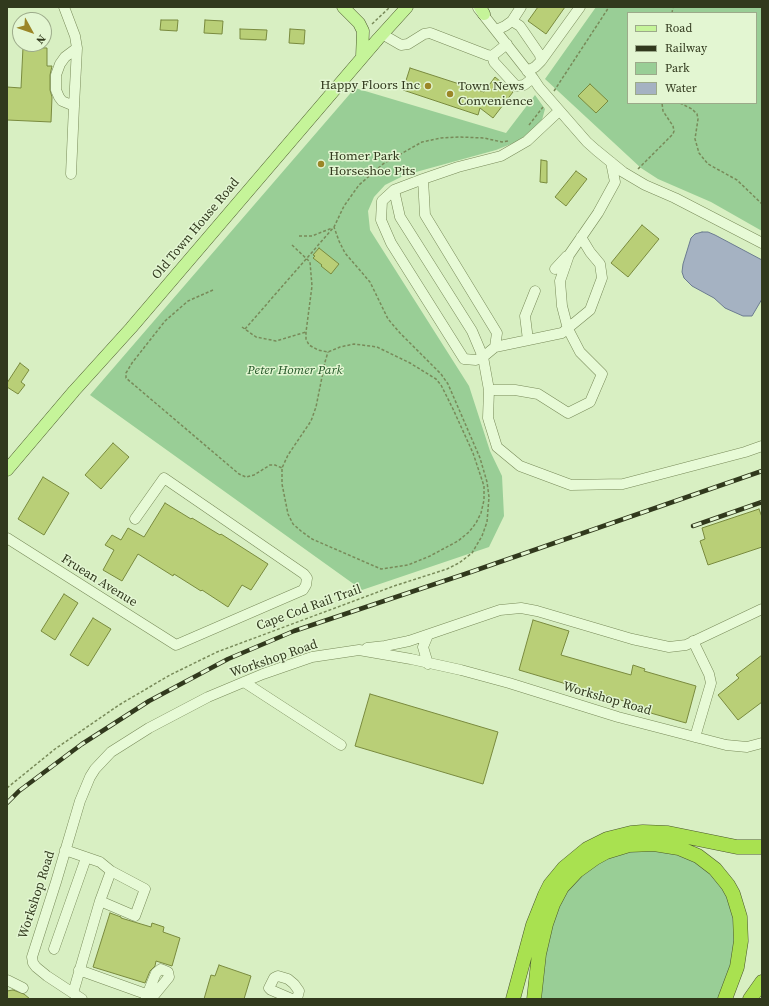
<!DOCTYPE html>
<style>
body{margin:0}
#map{position:relative;width:769px;height:1006px;overflow:hidden;background:#d8efc2;font-family:"Source Serif 4",serif}
canvas{display:block}
.frame{position:absolute;inset:0;border:8px solid #31391d;pointer-events:none}
.legend{position:absolute;left:627px;top:12px;width:130px;height:92px;box-sizing:border-box;background:#e3f6d2;border:1px solid #9caa8a;margin:0;padding:5px 7px;list-style:none;font-size:12px;color:#31391d}
.legend li{display:flex;align-items:center;gap:8px;height:20px}
.legend b{width:20px;border:1px solid #9caa8a}
.north{position:absolute;left:12px;top:12px;width:40px;height:40px;box-sizing:border-box;background:#e3f6d2;border:1px solid #9caa8a;border-radius:50%;rotate:130deg;font-size:11px;font-weight:700;line-height:16px;text-align:center;color:#31391d}
.north::after{content:'';display:block;margin:auto;width:14px;height:18px;background:#9b8627;clip-path:polygon(50% 0,100% 100%,50% 72%,0 100%)}
</style>
<div id="map">
<canvas width="769" height="1006"></canvas>
<div class="frame"></div>
<ul class="legend">
<li><b style="height:5px;background:#c5f499"></b>Road</li>
<li><b style="height:5px;background:#31391d"></b>Railway</li>
<li><b style="height:11px;background:#99ce96"></b>Park</li>
<li><b style="height:11px;background:#a5b2c2"></b>Water</li>
</ul>
<div class="north">N</div>
</div>
<script>
const c = document.querySelector('canvas').getContext('2d');
c.lineJoin = 'round';
function paint(path, color) { c.fillStyle = color; c.fill(path, 'evenodd'); }
const toPath = rows => new Path2D(rows.map(r => 'M' + r).join(''));
function strokePath(path, color, width, dash) { c.strokeStyle = color; c.lineWidth = width; c.lineCap = dash ? 'butt' : 'round'; c.setLineDash(dash || []); c.stroke(path); }
function write(font, color, halo, rows, align = 'center') {
  c.font = font + ' "Source Serif 4",serif'; c.lineWidth = 3; c.setLineDash([]); c.textBaseline = 'middle'; c.strokeStyle = halo; c.fillStyle = color; for (const [text, x, y, turn = 0] of rows) {
    c.save(); c.translate(x, y); c.rotate((+turn || 0) * Math.PI / 180); c.textAlign = isNaN(turn) ? turn : align; if (halo) c.strokeText(text, 0, 0); c.fillText(text, 0, 0); c.restore();
  }
}
const green = toPath([
 [596,7,762,7,762,231,711,202,658,179,641,168,545,79],
 [628,13,756,13,756,103,628,103],
 [355,88,506,133,535,95,545,109,542,120,532,131,516,142,496,150,405,175,385,185,374,197,368,211,370,230,469,386,490,451,502,476,504,516,489,547,362,590,90,395],
 [661,849,685,856,708,870,723,889,734,911,736,933,732,964,718,999,539,999,546,940,558,905,574,881,613,854,637,850]
]);
const water = toPath([
 [702,232,708,232,715,235,762,260,762,299,752,316,743,316,725,308,714,298,692,286,684,278,682,272,683,264,691,238,695,234,702,232]
]);
const building = toPath([
 [538,7,565,7,546,34,528,21,538,7],
 [161,20,178,20,177,31,160,30,161,20],
 [205,20,223,21,222,34,204,33,205,20],
 [240,29,267,30,266,40,240,39,240,29],
 [290,29,305,30,304,44,289,43,290,29],
 [23,47,47,48,47,66,52,66,50,75,50,90,52,97,51,122,7,120,7,87,21,88,23,47],
 [410,68,484,92,495,77,513,92,493,118,480,108,478,115,403,90,410,68],
 [590,84,608,101,596,113,578,96,590,84],
 [541,160,547,161,547,183,540,182,541,160],
 [576,171,587,179,566,206,555,197,576,171],
 [642,225,659,239,628,277,611,263,642,225],
 [319,248,339,264,331,274,321,266,322,265,313,258,315,256,313,255,319,248],
 [20,363,29,370,21,382,25,385,18,394,7,387,7,383,20,363],
 [113,443,129,457,101,489,85,475,113,443],
 [43,477,69,493,44,535,18,519,43,477],
 [165,503,191,519,192,518,220,535,221,534,268,564,251,590,242,585,228,607,202,590,201,591,174,574,173,576,138,554,122,581,103,570,114,550,105,545,112,535,121,540,128,528,144,537,165,503],
 [759,509,762,517,762,547,708,565,700,541,705,539,702,528,759,509],
 [64,594,78,603,55,640,41,631,64,594],
 [93,618,111,629,88,666,70,655,93,618],
 [533,620,569,631,561,655,631,675,633,665,645,669,644,671,696,686,686,723,633,708,634,704,519,670,533,620],
 [762,655,762,702,738,720,718,695,739,678,736,675,762,655],
 [370,694,498,732,483,784,355,746,370,694],
 [110,913,121,917,121,918,151,927,152,923,164,927,163,932,180,938,172,966,156,961,155,966,150,971,145,983,93,967,110,913],
 [219,965,251,976,244,999,204,999,211,975,215,976,219,965],
 [13,990,24,994,30,999,7,999,7,991,13,990]
]);
const path = toPath([
 [672,13,673,7],
 [372,24,390,7],
 [554,91,609,7],
 [680,103,692,109,697,114,698,119,695,139,699,153,703,158,708,164,737,180,762,204],
 [529,125,543,107],
 [638,169,673,134,674,131,673,126,663,111,662,103],
 [299,236,312,236,332,228],
 [292,245,310,262,312,286,306,332,306,339,309,345,318,350,328,352,340,347,354,344,377,347,410,363,436,379,441,385,453,409,473,453,484,486,484,500,481,513,476,523,469,532,458,541,430,556,408,565,381,569,312,539,301,531,293,524,288,514,282,484,282,468,288,455,311,421,316,407,325,362,328,352],
 [213,290,188,301,165,321,132,363,126,373,126,378,239,474,246,477,254,475,270,465,275,465,282,468],
 [242,327,256,337,276,341,306,332],
 [245,329,334,227,344,206,359,185,383,164,422,142,441,138,460,137,484,138,502,142,508,141],
 [7,788,55,749,119,705,170,675,217,652,394,586,447,569,459,563,472,553,482,536,487,522,489,497,487,482,480,458,448,384,441,374,400,333,388,319,370,282,345,253,339,241,334,227]
]);
const minor = toPath([
 [64,7,75,36,77,48,74,106,62,101,59,97,56,90,56,75,60,64,65,57,77,48],
 [478,8,533,78,539,87,587,142,596,150,623,172,645,185,675,198,762,243],
 [512,21,520,26,540,55,541,61,535,67,527,71],
 [496,30,505,26,512,21,521,7],
 [382,34,401,45,408,44,424,34,430,33,487,55,492,56,507,44],
 [492,56,494,62,516,86,524,85,533,78],
 [541,61,580,7],
 [71,174,74,106],
 [423,179,425,215,497,333,495,347,483,357,476,360,464,359,391,243,381,220,382,201,394,190,423,179,458,167,501,156,527,141,559,111],
 [394,190,400,217,472,331,483,357,489,390,488,418,497,447,520,466,571,485,623,484,745,452,762,446],
 [555,269,567,256],
 [528,340,525,316,535,291],
 [495,347,562,333,590,310,602,278,600,264,590,252,581,237],
 [489,390,515,390,538,394,568,413,590,402,602,374,580,352,568,329,562,306,560,281,569,255,598,213,615,182,611,162],
 [7,538,176,645,303,590,306,585,307,578,304,574,164,478,135,519],
 [428,635,423,647,428,664],
 [693,641,709,674,711,683,695,737],
 [367,648,385,646,409,641,500,610,521,608,537,611,632,639,669,647,686,645,762,609],
 [244,682,341,745],
 [65,850,100,862,111,871,100,901,73,993],
 [100,901,135,916,145,889,111,871],
 [54,949,86,858],
 [79,970,143,993,150,999],
 [7,980,23,988],
 [147,995,156,973,161,969,168,972,169,977,151,999],
 [82,999,47,976,36,967,33,963,32,957,56,882,80,801,90,777,95,769,111,752,149,728,208,697,263,674,312,657,359,650,411,659,461,670,509,683,618,717,726,745,747,747,762,743],
 [292,999,271,990,269,988,274,978,278,976,288,979,294,984,299,991,297,999]
]);
const major = toPath([
 [343,7,359,23,363,31,362,57],
 [480,7,484,14],
 [7,470,74,391,131,328,378,39,407,7]
]);
const highway = toPath([
 [513,999,533,925,545,895,550,885,564,868,587,849,607,839,631,833,643,832,668,833,737,847,762,847],
 [534,999,539,954,546,924,553,904,562,887,577,871,595,858,606,852,629,845,654,844,679,848,698,856,715,869,728,885,733,894,740,917,741,941,737,967,725,999],
 [750,999,762,982]
]);
const rail = toPath([
 [693,526,762,502],
 [7,803,19,791,82,744,149,701,228,659,294,631,465,574,762,471]
]);
const markers = [
 [428,86,4,"#9b8627"],
 [450,94,4,"#9b8627"],
 [321,164,4,"#9b8627"]
];
const poiNames = [
 ["Happy Floors Inc",420,86,"right"],
 ["Town News",458,87],
 ["Convenience",458,102],
 ["Homer Park",329,157],
 ["Horseshoe Pits",329,172]
];
const streetNames = [
 ["Old Town House Road",196,229,-50],
 ["Fruean Avenue",99,581,32],
 ["Cape Cod Rail Trail",309,608,-20],
 ["Workshop Road",274,659,-19],
 ["Workshop Road",607,699,16],
 ["Workshop Road",37,895,-72]
];
const parkNames = [
 ["Peter Homer Park",295,371]
];
paint(green, '#99ce96');
paint(water, '#a5b2c2');
strokePath(water, '#6b7b90', 1);
paint(building, '#b9cf77');
strokePath(building, '#798a3e', 1);
strokePath(minor, '#788a59', 11);
strokePath(major, '#4b582d', 13);
strokePath(highway, '#4b582d', 15);
strokePath(path, '#788a59', 1.5, [3, 2]);
strokePath(minor, '#e7fad6', 10);
strokePath(major, '#c5f499', 12);
strokePath(highway, '#a9e150', 14);
strokePath(rail, '#31391d', 4.5);
strokePath(rail, '#e3f6d2', 3, [9]);
for (const [x, y, r, color] of markers) { const dot = new Path2D(); dot.arc(x, y, r, 0, 2 * Math.PI); c.fillStyle = color; c.fill(dot); strokePath(dot, '#e3f6d2', 1.5); }
write('13px', '#31391d', '#e3f6d2', poiNames, 'left');
write('13px', '#31391d', '#e3f6d2', streetNames);
write('italic 13px', '#235627', '#e3f6d2', parkNames);
</script>
